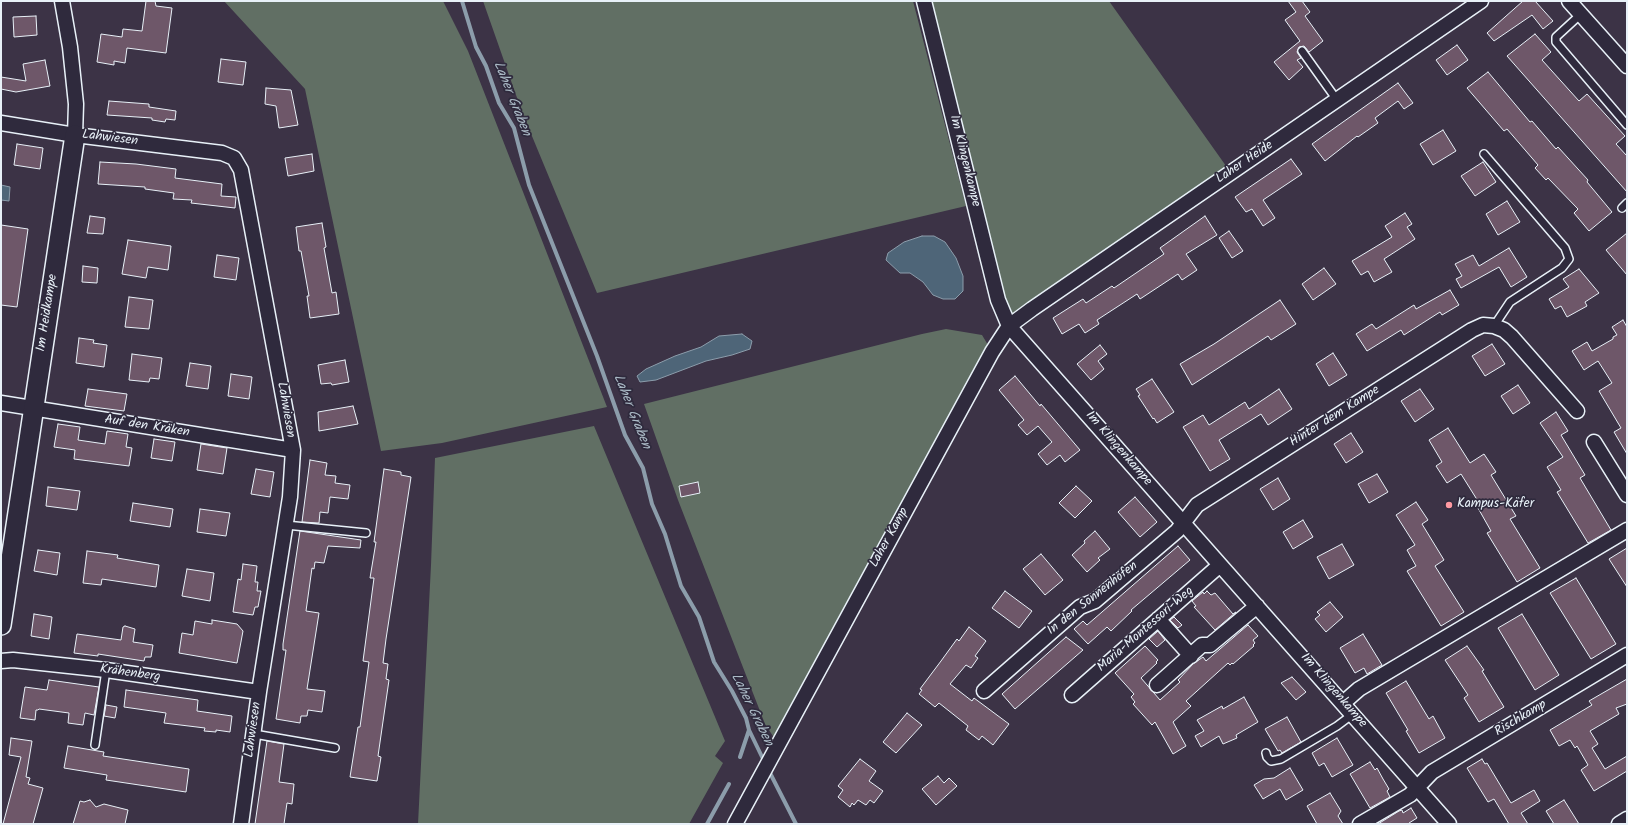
<!DOCTYPE html>
<meta charset="utf-8">
<style>
body{margin:0}
#map{position:relative;width:1628px;height:825px;overflow:hidden;background:#3c3346;font-family:Kalam,sans-serif}
canvas{display:block}
.frame{position:absolute;inset:0;border:2px solid #e8f1f8;pointer-events:none}
</style>
<div id="map">
<canvas width="1628" height="825"></canvas>
<div class="frame"></div>
</div>
<script>
const c = document.querySelector('canvas').getContext('2d');
c.lineJoin = 'round';
function paint(path, color) { c.fillStyle = color; c.fill(path, 'evenodd'); }
const toPath = rows => new Path2D(rows.map(r => 'M' + r).join(''));
function strokePath(path, color, width, dash) { c.strokeStyle = color; c.lineWidth = width; c.lineCap = dash ? 'butt' : 'round'; c.setLineDash(dash || []); c.stroke(path); }
function write(font, color, halo, rows, align = 'center') {
  c.font = font + ' Kalam,sans-serif'; c.lineWidth = 3.5; c.setLineDash([]); c.textBaseline = 'middle'; c.strokeStyle = halo; c.fillStyle = color; for (const [text, x, y, turn = 0] of rows) {
    c.save(); c.translate(x, y); c.rotate((+turn || 0) * Math.PI / 180); c.textAlign = isNaN(turn) ? turn : align; if (halo) c.strokeText(text, 0, 0); c.fillText(text, 0, 0); c.restore();
  }
}
const green = toPath([
 [224,1,443,1,468,51,607,407,442,443,381,451,305,89],
 [483,1,913,1,966,206,597,293,522,112],
 [930,1,1109,1,1231,173,1009,326],
 [946,329,982,335,988,345,775,739,765,724,678,500,644,404,922,334],
 [594,426,725,741,715,756,723,763,689,824,418,824,431,565,435,458]
]);
const water = toPath([
 [1,185,10,187,9,201,1,200,1,185],
 [922,236,934,236,945,242,956,258,963,276,963,291,955,299,943,299,933,295,923,282,910,273,900,273,886,260,888,253,904,242,922,236],
 [742,334,752,341,750,349,732,355,706,361,656,380,640,382,637,376,646,369,675,356,701,347,719,336,742,334]
]);
const stream = toPath([
 [462,1,476,47,486,66,499,103,514,128,529,185,597,356,625,435,643,468,652,504,665,534,681,586,699,617,714,662,732,691,746,718,749,730,765,763],
 [740,757,749,730],
 [768,769,796,824],
 [707,824,729,784]
]);
const building = toPath([
 [146,1,155,1,156,6,172,8,166,53,127,48,125,63,114,61,114,65,97,62,101,34,122,37,123,29,142,31,146,1],
 [1288,1,1302,1,1310,12,1305,16,1323,41,1309,52,1304,46,1299,47,1297,52,1301,58,1297,60,1303,67,1289,80,1274,62,1300,41,1285,20,1296,12,1288,1],
 [1523,1,1535,1,1553,21,1543,29,1532,15,1494,41,1487,33,1523,1],
 [36,16,37,35,14,37,13,17,36,16],
 [1535,34,1551,52,1542,60,1579,101,1587,94,1625,136,1616,144,1627,156,1627,192,1507,56,1535,34],
 [1457,45,1468,60,1447,75,1436,60,1457,45],
 [221,59,246,62,243,85,218,82,221,59],
 [45,60,50,86,16,92,1,89,1,77,26,81,23,64,45,60],
 [1488,72,1530,122,1532,121,1556,149,1558,147,1588,180,1587,182,1612,212,1589,231,1574,213,1578,209,1548,178,1546,180,1535,168,1538,165,1507,129,1504,131,1467,88,1488,72],
 [1398,83,1413,103,1404,109,1398,101,1375,118,1378,123,1358,137,1357,136,1325,161,1312,144,1398,83],
 [266,88,291,90,298,125,279,128,276,106,265,104,266,88],
 [109,101,149,104,149,107,176,111,175,120,166,119,165,122,152,120,152,118,107,115,109,101],
 [1443,130,1456,151,1433,165,1420,144,1443,130],
 [17,144,43,148,40,169,14,165,17,144],
 [312,154,314,171,288,176,285,158,312,154],
 [1291,159,1302,174,1263,200,1275,218,1263,226,1252,209,1246,212,1235,197,1291,159],
 [100,162,136,164,176,169,175,178,222,184,221,196,236,197,235,208,191,203,192,200,173,199,174,193,145,189,145,187,98,184,100,162],
 [1483,162,1496,182,1475,196,1461,176,1483,162],
 [1507,201,1520,222,1498,235,1486,214,1507,201],
 [1405,213,1412,224,1407,227,1415,239,1384,259,1392,272,1374,282,1368,271,1361,275,1352,261,1392,237,1385,226,1405,213],
 [90,216,105,218,103,234,87,233,90,216],
 [1205,216,1217,235,1186,254,1197,270,1182,280,1178,274,1140,299,1137,294,1097,320,1099,324,1085,333,1079,324,1062,334,1053,318,1083,299,1086,303,1112,286,1114,288,1164,254,1160,248,1205,216],
 [322,223,326,247,324,248,332,293,336,292,339,314,310,318,307,296,309,296,301,251,299,251,296,227,322,223],
 [1,225,28,229,17,307,1,305,1,225],
 [1229,231,1243,251,1232,258,1219,238,1229,231],
 [1627,233,1627,275,1606,250,1627,233],
 [128,240,171,246,168,270,148,267,146,278,122,274,128,240],
 [1509,248,1527,277,1511,287,1499,267,1461,288,1456,279,1462,276,1455,264,1473,255,1479,266,1509,248],
 [217,255,239,258,236,280,214,277,217,255],
 [83,266,98,268,97,283,82,282,83,266],
 [1324,268,1336,284,1313,300,1302,284,1324,268],
 [1579,269,1599,293,1585,302,1587,306,1567,317,1561,306,1555,309,1549,299,1569,287,1563,279,1579,269],
 [1450,290,1459,305,1442,315,1440,312,1404,335,1401,330,1367,351,1356,334,1372,324,1376,329,1414,305,1416,309,1450,290],
 [129,297,153,300,149,329,125,327,129,297],
 [1280,300,1296,324,1271,340,1268,336,1192,385,1180,364,1214,344,1280,300],
 [1623,320,1627,327,1627,454,1614,432,1621,428,1599,391,1612,383,1598,361,1584,370,1572,351,1587,342,1592,351,1613,339,1613,337,1617,335,1612,327,1623,320],
 [79,338,94,340,93,343,107,345,104,367,76,363,79,338],
 [1492,344,1505,364,1485,376,1472,356,1492,344],
 [1100,345,1107,354,1098,361,1104,369,1091,380,1077,364,1100,345],
 [1333,353,1347,375,1329,386,1316,364,1333,353],
 [132,354,162,358,159,379,150,378,149,382,129,380,132,354],
 [345,360,349,382,332,385,331,383,321,384,318,365,345,360],
 [190,363,211,366,208,389,186,386,190,363],
 [231,374,252,377,249,399,228,396,231,374],
 [1015,376,1040,406,1041,404,1080,450,1065,462,1060,455,1047,465,1038,454,1052,442,1038,426,1027,435,1018,425,1024,420,999,390,1015,376],
 [1152,379,1174,412,1157,423,1154,418,1153,419,1138,396,1140,395,1136,389,1152,379],
 [1518,385,1530,403,1513,414,1501,396,1518,385],
 [88,389,127,394,124,411,85,406,88,389],
 [1279,389,1292,409,1268,425,1261,414,1219,440,1230,459,1210,471,1183,427,1203,415,1209,425,1245,402,1249,409,1279,389],
 [1420,389,1434,409,1415,422,1401,401,1420,389],
 [353,406,358,424,319,431,318,412,353,406],
 [1556,412,1568,431,1561,435,1585,475,1580,478,1611,530,1588,543,1557,492,1561,490,1547,467,1563,457,1540,423,1556,412],
 [58,424,80,427,78,440,105,444,107,431,128,434,126,447,132,448,129,466,74,459,75,450,54,447,58,424],
 [1448,428,1470,463,1484,454,1496,472,1491,475,1516,516,1510,519,1540,568,1517,582,1487,533,1491,531,1478,508,1481,506,1461,474,1447,483,1436,466,1442,462,1429,440,1448,428],
 [1351,433,1363,452,1346,463,1334,444,1351,433],
 [154,439,175,442,172,461,151,458,154,439],
 [201,444,227,448,223,474,197,470,201,444],
 [310,460,327,463,325,475,336,476,335,483,350,485,348,499,330,497,328,513,320,512,319,523,302,522,310,460],
 [256,469,274,472,270,497,251,494,256,469],
 [384,469,401,472,401,475,411,477,386,639,383,663,388,664,386,679,389,680,378,756,381,757,377,781,350,777,358,727,360,727,369,662,363,661,374,578,370,578,376,542,374,542,384,469],
 [1377,474,1388,492,1369,503,1358,484,1377,474],
 [1278,478,1290,499,1273,510,1260,489,1278,478],
 [698,482,700,493,681,497,679,486,698,482],
 [1076,486,1092,501,1075,518,1059,503,1076,486],
 [48,487,80,491,77,510,46,506,48,487],
 [1135,497,1157,522,1140,537,1118,512,1135,497],
 [1416,502,1428,520,1422,524,1444,560,1435,566,1464,612,1441,626,1407,571,1416,566,1407,550,1415,545,1396,515,1416,502],
 [133,503,173,509,170,527,130,521,133,503],
 [200,509,230,513,226,536,197,532,200,509],
 [1303,520,1313,537,1293,549,1283,532,1303,520],
 [300,531,361,540,360,548,328,546,324,563,315,562,314,569,312,568,306,611,319,613,307,689,325,691,322,712,308,710,307,716,301,716,300,723,276,719,286,650,283,650,283,644,300,531],
 [1095,531,1110,549,1098,558,1100,560,1087,572,1072,555,1085,543,1084,541,1095,531],
 [1342,544,1354,565,1329,579,1317,557,1342,544],
 [1178,546,1190,560,1131,610,1132,611,1111,631,1107,627,1088,644,1074,629,1083,621,1087,625,1178,546],
 [1627,548,1627,587,1609,559,1627,548],
 [38,550,60,553,57,575,34,571,38,550],
 [87,551,118,555,117,558,159,565,156,587,102,579,101,585,83,583,87,551],
 [1041,554,1063,580,1045,595,1023,569,1041,554],
 [243,564,257,566,255,582,258,582,257,591,261,591,258,607,255,607,253,615,233,612,238,579,241,580,243,564],
 [187,569,214,573,210,601,182,596,187,569],
 [1576,578,1616,644,1591,659,1550,593,1576,578],
 [1005,591,1032,611,1019,628,992,608,1005,591],
 [1207,591,1211,595,1215,593,1233,614,1236,612,1215,630,1194,607,1196,606,1192,601,1203,592,1204,594,1207,591],
 [1330,602,1343,617,1326,632,1315,619,1320,615,1317,612,1330,602],
 [34,614,52,617,49,639,31,636,34,614],
 [1522,614,1559,675,1535,690,1498,628,1522,614],
 [1174,617,1182,625,1178,628,1170,620,1174,617],
 [212,620,237,624,243,631,237,663,179,653,182,633,193,635,195,621,212,624,212,620],
 [1248,625,1258,636,1253,640,1255,643,1253,645,1254,646,1233,664,1232,663,1230,665,1228,663,1186,701,1191,706,1173,722,1186,746,1173,754,1155,722,1152,725,1133,704,1135,702,1131,697,1134,694,1115,673,1145,646,1158,660,1156,662,1157,663,1141,678,1160,700,1180,682,1178,680,1193,664,1203,657,1206,661,1248,625],
 [125,626,135,629,133,642,153,645,151,657,145,657,144,661,98,654,98,656,74,653,77,634,121,640,123,627,125,626],
 [969,627,986,641,975,656,978,658,971,668,966,665,950,684,972,701,974,698,1009,724,993,745,982,736,979,740,966,730,968,726,939,703,935,707,919,694,922,690,920,689,941,661,957,639,959,641,969,627],
 [1158,631,1165,640,1157,647,1149,639,1158,631],
 [1363,634,1382,665,1367,674,1364,668,1355,673,1340,648,1363,634],
 [1066,637,1083,650,1015,709,1002,694,1066,637],
 [1467,646,1484,670,1482,671,1504,707,1479,722,1464,698,1468,695,1445,660,1467,646],
 [1292,677,1306,692,1296,700,1281,683,1292,677],
 [1627,679,1627,704,1616,708,1619,714,1590,731,1598,744,1592,748,1605,769,1627,756,1627,771,1594,791,1581,770,1588,765,1577,746,1575,748,1570,740,1559,746,1550,730,1592,705,1589,701,1627,679],
 [49,680,99,687,94,715,85,713,83,725,68,723,69,713,39,709,38,710,36,710,35,720,20,718,25,687,47,690,49,680],
 [1406,681,1429,719,1433,716,1445,738,1419,753,1406,731,1408,730,1386,693,1406,681],
 [126,690,198,700,197,711,232,716,230,732,216,730,216,732,204,731,205,728,164,723,166,713,124,707,126,690],
 [1244,697,1258,722,1236,735,1237,738,1223,744,1219,736,1201,747,1195,736,1204,731,1197,720,1222,706,1223,709,1244,697],
 [106,705,117,707,115,718,104,716,106,705],
 [907,713,922,725,896,753,883,742,907,713],
 [1287,717,1301,742,1282,753,1280,750,1278,751,1265,729,1287,717],
 [11,738,32,741,26,777,30,778,28,784,43,788,33,824,3,824,21,757,9,755,11,738],
 [1337,738,1353,765,1332,777,1324,763,1319,766,1312,753,1337,738],
 [267,741,284,744,279,782,294,784,292,804,287,803,284,824,255,824,267,741],
 [68,746,104,752,103,756,189,769,186,792,106,780,107,775,64,768,68,746],
 [860,759,876,771,869,781,883,791,874,803,870,800,866,805,858,800,854,805,852,803,850,807,838,797,843,790,838,786,860,759],
 [1482,759,1485,764,1487,763,1511,803,1534,790,1540,801,1521,813,1528,824,1509,824,1494,799,1488,802,1467,768,1482,759],
 [1370,762,1375,770,1377,768,1383,779,1389,789,1387,791,1390,797,1370,808,1350,774,1370,762],
 [1290,768,1303,790,1286,800,1280,789,1263,799,1254,785,1264,779,1274,778,1290,768],
 [938,776,944,783,949,778,957,786,936,805,922,789,938,776],
 [1330,793,1341,811,1338,816,1343,824,1317,824,1307,806,1330,793],
 [90,800,96,807,104,804,128,810,125,824,73,824,80,801,84,802,90,800],
 [1564,800,1579,824,1554,824,1546,811,1564,800],
 [1411,808,1417,818,1409,823,1410,824,1378,824,1399,811,1402,810,1403,813,1411,808]
]);
const lane = toPath([
 [1581,14,1556,37,1556,42,1627,125],
 [1302,51,1337,100],
 [1484,154,1565,248,1569,259,1562,268,1510,302,1494,326],
 [1622,208,1627,203],
 [286,525,366,533],
 [254,734,335,748],
 [95,745,106,670],
 [1266,753,1267,757,1271,761,1281,759,1337,726,1353,714]
]);
const street = toPath([
 [62,1,70,47,76,104,75,135],
 [924,1,998,300,1009,326,1449,824],
 [1569,1,1627,66],
 [1,123,75,135,222,153,234,158,241,170,293,450,290,497,259,692,241,824],
 [1,403,293,450],
 [1594,442,1627,495],
 [1158,619,1191,656],
 [1,661,13,660,106,670,259,692],
 [1157,685,1202,645,1210,645,1257,606],
 [984,691,1080,607,1095,601,1177,531,1197,505,1472,330,1483,325,1494,326,1504,330,1512,337,1577,411],
 [1072,695,1220,565],
 [1343,703,1359,689,1627,530],
 [735,824,992,352,1009,326,1032,309,1481,1],
 [1360,824,1410,795,1432,772,1627,655],
 [1619,824,1627,819]
]);
const secondary = toPath([
 [1,625,75,135]
]);
const markers = [
 [1449,505,4,"#ff9aa2"]
];
const streetNames = [
 ["Lahwiesen",110,139,7],
 ["Im Klingenkampe",964,161,76],
 ["Laher Heide",1245,163,-34],
 ["Im Heidkampe",48,313,-81],
 ["Lahwiesen",285,410,80],
 ["Hinter dem Kampe",1335,417,-32],
 ["Auf den Kräken",147,427,9],
 ["Im Klingenkampe",1118,449,49],
 ["Laher Kamp",890,538,-61],
 ["In den Sonnenhöfen",1093,599,-38],
 ["Maria-Montessori-Weg",1146,630,-41],
 ["Krähenberg",130,674,8],
 ["Im Klingenkampe",1333,691,49],
 ["Rischkamp",1521,719,-31],
 ["Lahwiesen",254,730,-82]
];
const poiNames = [
 ["Kampus-Käfer",1457,505]
];
const waterNames = [
 ["Laher Graben",511,99,68],
 ["Laher Graben",631,412,68],
 ["Laher Graben",751,710,64]
];
paint(green, '#616f64');
paint(water, '#4e6578');
strokePath(water, '#8c9dab', 1);
strokePath(stream, '#8c9dab', 4);
paint(building, '#6e5769');
strokePath(building, '#e8f1f8', 1);
strokePath(lane, '#e8f1f8', 10);
strokePath(street, '#e8f1f8', 17);
strokePath(secondary, '#e8f1f8', 22);
strokePath(lane, '#2f2a3d', 7);
strokePath(street, '#2f2a3d', 14);
strokePath(secondary, '#2f2a3d', 19);
for (const [x, y, r, color] of markers) { const dot = new Path2D(); dot.arc(x, y, r, 0, 2 * Math.PI); c.fillStyle = color; c.fill(dot); strokePath(dot, '#2f2a3d', 1.5); }
write('13px', '#e8f1f8', '#2f2a3d', streetNames);
write('13px', '#e8f1f8', '#2f2a3d', poiNames, 'left');
write('italic 14px', '#aab9c5', '#2f2a3d', waterNames);
</script>
